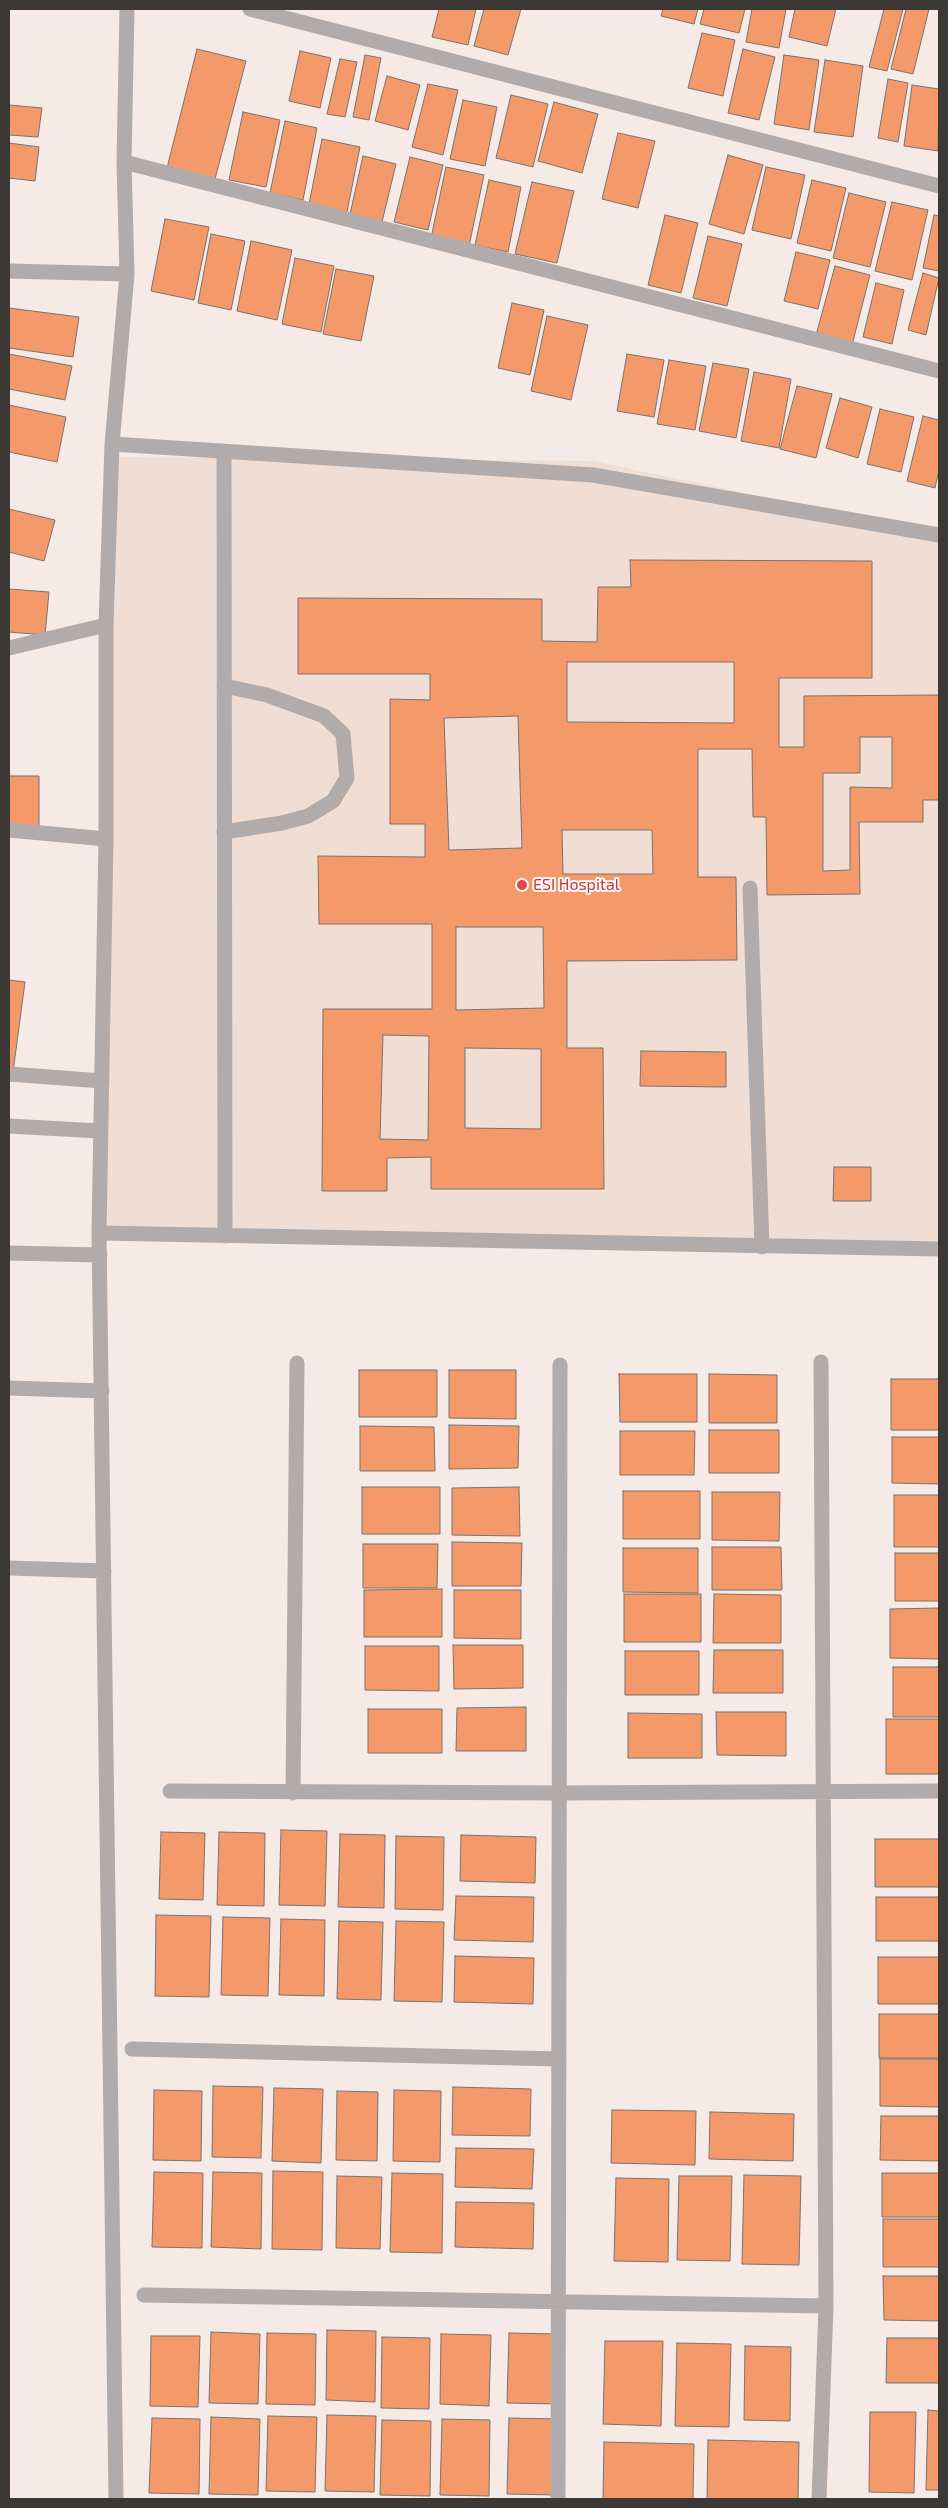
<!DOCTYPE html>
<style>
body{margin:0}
#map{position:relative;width:948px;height:2508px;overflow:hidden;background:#f5eae5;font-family:"Exo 2",sans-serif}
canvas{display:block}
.frame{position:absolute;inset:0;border:10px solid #3c3836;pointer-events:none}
</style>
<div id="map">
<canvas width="948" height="2508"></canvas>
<div class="frame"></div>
</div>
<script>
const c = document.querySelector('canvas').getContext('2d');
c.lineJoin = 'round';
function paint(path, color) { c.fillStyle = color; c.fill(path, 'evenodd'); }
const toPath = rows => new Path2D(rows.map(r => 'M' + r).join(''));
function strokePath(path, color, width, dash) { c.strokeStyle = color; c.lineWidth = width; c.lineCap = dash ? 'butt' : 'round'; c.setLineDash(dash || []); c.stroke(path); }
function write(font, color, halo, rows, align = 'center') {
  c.font = font + ' "Exo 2",sans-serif'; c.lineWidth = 4; c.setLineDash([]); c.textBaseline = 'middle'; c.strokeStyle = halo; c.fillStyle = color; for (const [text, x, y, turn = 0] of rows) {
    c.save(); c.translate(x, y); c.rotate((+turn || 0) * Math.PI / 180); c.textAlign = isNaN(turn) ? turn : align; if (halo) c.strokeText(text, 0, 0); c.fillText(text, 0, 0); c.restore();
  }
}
const built = toPath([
 [115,457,593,461,939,534,939,1244,94,1236]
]);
const building = toPath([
 [439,9,476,9,468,45,432,37,439,9],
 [484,9,521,9,508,55,474,46,484,9],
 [663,9,698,9,694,24,661,16,663,9],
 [704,9,745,9,739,33,700,24,704,9],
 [752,9,786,9,779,48,746,42,752,9],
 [795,9,836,9,827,46,789,37,795,9],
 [884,9,903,9,887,71,869,67,884,9],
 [906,9,929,9,913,74,891,69,906,9],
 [702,33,735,40,723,96,688,88,702,33],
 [197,49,246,61,215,179,167,168,197,49],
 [743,49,775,57,759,120,728,113,743,49],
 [300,51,331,58,320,108,289,101,300,51],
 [365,55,381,58,369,120,353,117,365,55],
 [784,55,819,60,809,130,774,124,784,55],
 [340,59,357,62,345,117,327,114,340,59],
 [825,60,863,66,853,137,814,132,825,60],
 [387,76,420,85,408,130,375,121,387,76],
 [888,79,908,83,898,142,878,138,888,79],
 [428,84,458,90,443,155,412,147,428,84],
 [912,85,939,89,938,151,904,146,912,85],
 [511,95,548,104,533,167,496,158,511,95],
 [463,100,497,107,485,166,450,159,463,100],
 [554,102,598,114,582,173,538,161,554,102],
 [9,105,42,108,38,137,9,135,9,105],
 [243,112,280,120,266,187,229,180,243,112],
 [285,121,317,128,303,200,270,193,285,121],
 [618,133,655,141,638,208,602,199,618,133],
 [322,139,360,147,346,217,308,209,322,139],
 [9,143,39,147,35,181,9,178,9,143],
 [728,155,763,165,744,234,709,224,728,155],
 [363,156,396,164,382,222,350,214,363,156],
 [410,157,443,165,428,230,394,222,410,157],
 [446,167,484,175,469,246,431,238,446,167],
 [766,167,805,175,791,239,752,230,766,167],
 [489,180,521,187,508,252,475,245,489,180],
 [812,180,846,188,831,251,797,243,812,180],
 [532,182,574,191,557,263,515,254,532,182],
 [849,193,886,202,870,267,833,258,849,193],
 [892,202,928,210,912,280,875,271,892,202],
 [665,215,698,223,681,293,648,285,665,215],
 [934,215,939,216,939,271,923,268,934,215],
 [165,219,209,227,194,300,151,291,165,219],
 [211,234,245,241,231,310,198,303,211,234],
 [708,236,742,244,727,306,693,298,708,236],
 [251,241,292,250,277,320,237,311,251,241],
 [796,252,830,260,818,309,784,301,796,252],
 [295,258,334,266,321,332,282,324,295,258],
 [835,266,870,275,852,345,816,335,835,266],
 [336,269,374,276,361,341,323,334,336,269],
 [923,273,939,278,926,335,908,330,923,273],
 [876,283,904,290,892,344,863,337,876,283],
 [512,303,544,310,530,375,498,368,512,303],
 [9,308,79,317,73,357,9,348,9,308],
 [547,316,588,325,571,400,531,391,547,316],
 [9,354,72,366,65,400,9,389,9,354],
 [627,354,664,360,654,417,617,411,627,354],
 [669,360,706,366,695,430,657,424,669,360],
 [713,363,749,369,736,438,699,431,713,363],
 [754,372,791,379,779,448,741,441,754,372],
 [797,386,832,394,816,458,780,449,797,386],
 [840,398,872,407,858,458,826,448,840,398],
 [9,405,66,417,57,462,9,452,9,405],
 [880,409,914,417,901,472,867,464,880,409],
 [923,416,939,420,939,470,935,488,907,481,923,416],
 [9,509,55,520,44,561,9,552,9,509],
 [630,560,872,561,872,678,779,678,779,747,804,747,804,696,939,695,939,800,923,800,923,822,859,822,860,894,767,895,766,817,753,817,752,749,698,749,698,877,736,877,737,960,567,961,567,1048,603,1048,604,1189,431,1189,431,1157,387,1158,387,1191,322,1191,323,1009,432,1009,432,924,319,924,318,856,425,857,425,824,390,824,390,699,430,700,430,674,298,674,298,598,542,599,542,641,597,642,598,587,631,587,630,560],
 [567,662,734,662,734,723,567,722,567,662],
 [518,716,522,848,449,850,444,718,518,716],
 [860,737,892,737,892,788,850,787,850,870,823,871,823,773,860,773,860,737],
 [562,830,652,830,653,874,563,874,562,830],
 [456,927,543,927,544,1008,456,1010,456,927],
 [383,1035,429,1036,428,1140,380,1139,383,1035],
 [465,1048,541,1049,541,1129,465,1128,465,1048],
 [9,589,49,592,45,635,9,632,9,589],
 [9,776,39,776,39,828,9,827,9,776],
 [9,980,25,982,13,1072,9,1072,9,980],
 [641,1051,726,1052,726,1087,640,1086,641,1051],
 [834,1167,871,1167,871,1201,833,1201,834,1167],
 [359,1370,437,1370,437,1417,359,1417,359,1370],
 [449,1370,516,1370,516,1419,449,1418,449,1370],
 [619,1374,697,1374,697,1422,620,1422,619,1374],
 [709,1374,777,1375,777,1423,709,1423,709,1374],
 [891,1379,939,1379,939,1430,891,1430,891,1379],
 [449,1425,519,1426,518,1468,449,1469,449,1425],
 [360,1426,434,1427,435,1471,360,1471,360,1426],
 [709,1430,779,1430,779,1473,709,1473,709,1430],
 [620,1431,695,1431,694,1475,620,1475,620,1431],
 [892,1437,939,1437,939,1484,892,1483,892,1437],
 [362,1487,440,1487,440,1534,362,1534,362,1487],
 [519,1487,520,1536,452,1535,452,1488,519,1487],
 [623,1491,700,1491,700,1539,623,1539,623,1491],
 [712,1492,780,1492,779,1541,712,1540,712,1492],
 [894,1495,939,1495,939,1547,894,1547,894,1495],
 [452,1542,522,1543,521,1586,452,1586,452,1542],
 [363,1544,438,1544,437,1588,363,1588,363,1544],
 [712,1547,781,1547,782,1590,712,1590,712,1547],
 [623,1548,698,1548,698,1593,623,1592,623,1548],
 [895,1553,939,1553,939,1601,895,1601,895,1553],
 [442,1589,442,1637,364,1637,364,1590,442,1589],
 [454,1590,521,1590,521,1639,454,1638,454,1590],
 [624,1594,701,1594,701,1642,624,1642,624,1594],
 [714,1594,781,1595,781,1643,713,1643,714,1594],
 [939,1608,939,1659,890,1658,890,1609,939,1608],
 [453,1645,523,1645,523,1688,454,1689,453,1645],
 [365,1646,439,1646,439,1691,365,1690,365,1646],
 [714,1650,783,1650,783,1693,713,1693,714,1650],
 [625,1651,699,1651,699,1695,625,1695,625,1651],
 [893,1667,939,1667,939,1717,893,1717,893,1667],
 [526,1707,526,1751,456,1751,457,1708,526,1707],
 [368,1709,442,1709,442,1753,368,1753,368,1709],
 [716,1712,786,1712,786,1756,717,1755,716,1712],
 [628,1713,702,1714,702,1758,628,1758,628,1713],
 [886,1719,939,1719,939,1774,886,1774,886,1719],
 [281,1830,327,1831,325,1906,279,1905,281,1830],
 [161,1832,205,1833,203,1900,159,1899,161,1832],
 [219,1832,265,1833,264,1906,217,1905,219,1832],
 [340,1834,385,1835,384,1908,338,1907,340,1834],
 [461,1835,536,1837,535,1883,460,1881,461,1835],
 [396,1836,444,1837,443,1910,395,1909,396,1836],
 [875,1839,939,1839,939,1887,875,1887,875,1839],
 [456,1896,534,1897,533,1942,454,1940,456,1896],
 [876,1897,939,1897,939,1941,876,1941,876,1897],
 [156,1915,211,1916,209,1997,155,1996,156,1915],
 [223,1917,270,1918,268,1996,221,1995,223,1917],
 [281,1919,325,1920,324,1996,279,1995,281,1919],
 [339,1921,383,1922,381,2000,337,1999,339,1921],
 [396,1921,444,1922,442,2002,394,2001,396,1921],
 [455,1956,534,1958,533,2004,454,2002,455,1956],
 [878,1957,939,1957,939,2004,878,2004,878,1957],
 [879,2014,939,2014,939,2058,879,2058,879,2014],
 [880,2059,939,2059,939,2107,880,2106,880,2059],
 [213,2086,263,2087,261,2158,212,2157,213,2086],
 [453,2087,531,2089,530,2136,452,2135,453,2087],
 [274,2088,323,2089,321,2163,272,2161,274,2088],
 [154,2090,202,2091,201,2161,153,2160,154,2090],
 [394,2090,441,2091,440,2162,393,2161,394,2090],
 [337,2091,378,2092,377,2161,336,2160,337,2091],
 [612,2110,696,2111,695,2165,611,2163,612,2110],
 [710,2112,794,2114,793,2161,709,2159,710,2112],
 [881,2116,939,2116,939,2161,880,2160,881,2116],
 [456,2148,534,2149,532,2189,455,2187,456,2148],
 [273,2171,323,2172,322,2250,272,2249,273,2171],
 [154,2172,203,2173,202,2248,152,2247,154,2172],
 [213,2172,262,2173,261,2249,211,2247,213,2172],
 [392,2173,443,2174,442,2253,390,2252,392,2173],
 [882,2173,939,2173,939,2217,882,2217,882,2173],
 [744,2175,801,2176,799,2265,742,2264,744,2175],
 [337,2176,382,2177,380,2249,336,2248,337,2176],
 [679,2176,732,2176,730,2261,677,2260,679,2176],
 [616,2178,669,2179,668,2262,614,2261,616,2178],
 [456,2202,534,2203,533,2249,455,2247,456,2202],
 [883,2219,939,2219,939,2267,883,2267,883,2219],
 [883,2276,939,2276,939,2321,884,2320,883,2276],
 [327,2330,376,2331,375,2402,326,2400,327,2330],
 [211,2332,260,2334,258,2404,209,2403,211,2332],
 [267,2333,316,2334,315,2405,266,2404,267,2333],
 [509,2333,558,2334,557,2404,507,2403,509,2333],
 [441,2334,491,2335,489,2406,440,2404,441,2334],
 [151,2336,200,2336,198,2407,150,2406,151,2336],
 [382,2337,430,2338,429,2409,381,2408,382,2337],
 [887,2338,939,2338,939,2383,886,2383,887,2338],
 [605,2341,663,2341,661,2426,603,2424,605,2341],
 [677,2343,731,2344,729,2427,675,2426,677,2343],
 [745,2346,791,2347,790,2421,744,2420,745,2346],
 [928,2410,939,2411,939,2490,926,2490,928,2410],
 [870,2412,916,2412,914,2493,869,2492,870,2412],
 [327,2415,376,2416,374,2492,325,2491,327,2415],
 [268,2416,317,2417,315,2492,266,2491,268,2416],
 [211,2417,260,2419,258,2495,209,2494,211,2417],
 [152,2418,200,2419,199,2494,149,2493,152,2418],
 [509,2418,558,2419,556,2495,507,2494,509,2418],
 [442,2419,490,2420,489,2496,440,2495,442,2419],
 [382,2420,431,2421,430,2496,380,2495,382,2420],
 [708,2440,799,2442,798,2499,707,2499,708,2440],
 [604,2442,694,2444,693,2499,603,2499,604,2442]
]);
const minor = toPath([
 [250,9,939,186],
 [124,162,939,371],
 [9,271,127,274],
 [112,444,593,475,939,535],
 [224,451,225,1236],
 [9,648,106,625],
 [9,830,106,839],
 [224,832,282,823,308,816,333,801,347,778,343,734,324,716,267,695,224,686],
 [750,888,762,1247],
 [9,1074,102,1081],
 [9,1126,100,1131],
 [99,1233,939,1249],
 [9,1253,100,1255],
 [9,1388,102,1391],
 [9,1568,104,1571],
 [170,1791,559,1793,939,1791],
 [293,1793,297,1363],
 [132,2049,559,2059],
 [144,2295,826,2306],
 [116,2499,99,1233,106,839,106,625,112,444,127,274,124,162,127,9],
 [558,2499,560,1365],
 [819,2499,826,2306,821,1362]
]);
const markers = [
 [522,885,6,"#e0444e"]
];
const healthNames = [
 ["ESI Hospital",533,885]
];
paint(built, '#f0ded5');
paint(building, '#f4996a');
strokePath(building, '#7b726d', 1);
strokePath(minor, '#b1abab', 15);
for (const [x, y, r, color] of markers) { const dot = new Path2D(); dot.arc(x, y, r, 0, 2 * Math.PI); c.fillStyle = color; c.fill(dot); strokePath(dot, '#fff8f5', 2); }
write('16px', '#be3a42', '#fff8f5', healthNames, 'left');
</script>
